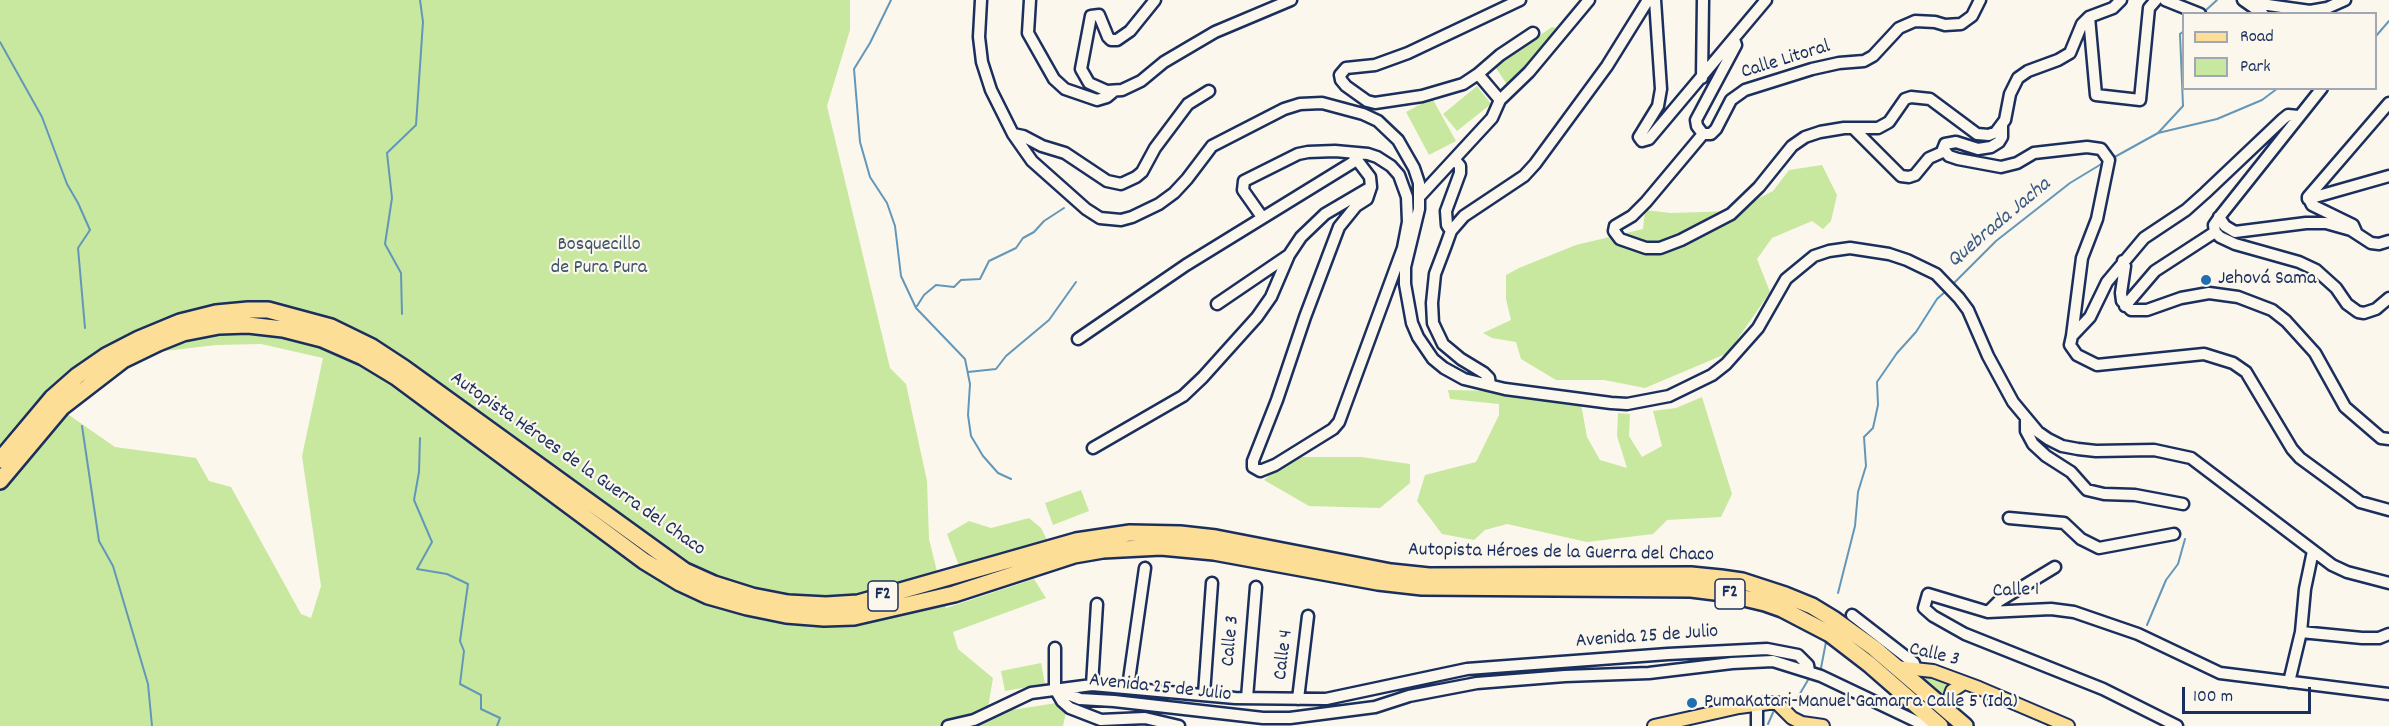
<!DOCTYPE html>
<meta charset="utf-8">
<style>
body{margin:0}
#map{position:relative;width:2389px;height:726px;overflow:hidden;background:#fbf7ec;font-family:Dekko,sans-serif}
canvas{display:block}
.legend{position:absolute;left:2182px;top:12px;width:195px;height:78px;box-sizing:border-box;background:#fbf7ec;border:2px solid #a1a7b3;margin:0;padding:8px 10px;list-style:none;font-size:18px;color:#1b2f5e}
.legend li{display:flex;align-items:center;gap:12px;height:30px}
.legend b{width:30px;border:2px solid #a1a7b3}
.scale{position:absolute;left:2182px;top:687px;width:129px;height:27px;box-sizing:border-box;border:3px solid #1b2f5e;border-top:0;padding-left:8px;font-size:18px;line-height:21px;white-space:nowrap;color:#1b2f5e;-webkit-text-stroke:4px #fbf7ec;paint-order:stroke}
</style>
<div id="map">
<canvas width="2389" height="726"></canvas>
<ul class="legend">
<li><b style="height:8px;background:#fcde96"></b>Road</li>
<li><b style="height:16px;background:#c8e8a0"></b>Park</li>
</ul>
<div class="scale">100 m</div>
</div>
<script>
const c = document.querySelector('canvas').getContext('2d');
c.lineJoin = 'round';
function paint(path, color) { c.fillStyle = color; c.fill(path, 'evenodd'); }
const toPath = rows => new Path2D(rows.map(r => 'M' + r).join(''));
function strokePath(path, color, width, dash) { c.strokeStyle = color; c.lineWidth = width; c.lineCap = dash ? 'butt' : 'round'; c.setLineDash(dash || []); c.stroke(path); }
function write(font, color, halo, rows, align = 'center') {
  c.font = font + ' Dekko,sans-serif'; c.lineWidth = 4.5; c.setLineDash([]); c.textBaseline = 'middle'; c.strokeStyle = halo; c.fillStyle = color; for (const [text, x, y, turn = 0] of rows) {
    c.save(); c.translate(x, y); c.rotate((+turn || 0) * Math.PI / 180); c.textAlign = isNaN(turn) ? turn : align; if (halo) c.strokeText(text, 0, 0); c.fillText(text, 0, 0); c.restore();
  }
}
const green = toPath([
 [0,0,850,0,850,30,827,106,890,368,906,384,927,481,929,539,946,608,1034,579,1046,598,953,632,958,649,993,678,987,714,1056,703,1066,712,1063,726,0,726],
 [261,344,323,358,302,456,321,586,311,618,301,614,231,487,209,481,196,458,115,447,69,415,71,406,117,374,165,351,216,345],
 [1552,27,1556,28,1511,86,1506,83,1496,68,1499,63],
 [1477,86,1491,104,1457,131,1443,114],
 [1432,98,1456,141,1429,155,1406,112],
 [1822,165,1837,195,1831,221,1823,229,1812,221,1772,238,1757,259,1770,292,1728,353,1645,388,1604,380,1556,380,1521,359,1516,342,1492,338,1483,333,1511,320,1506,299,1506,275,1519,268,1576,245,1643,229,1645,210,1671,213,1734,211,1773,191,1789,170],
 [1448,390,1503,391,1581,404,1587,437,1600,460,1627,468,1617,436,1618,413,1630,414,1629,436,1642,457,1662,446,1653,411,1676,408,1702,397,1732,494,1721,517,1667,520,1653,534,1587,542,1507,524,1485,530,1474,540,1442,534,1417,501,1425,475,1476,462,1499,415,1499,404,1450,399],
 [1291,457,1361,457,1410,464,1410,483,1380,508,1309,506,1264,480],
 [1081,490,1089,511,1053,525,1045,503],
 [1029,518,1041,528,1047,540,1009,553,959,566,947,534,969,521,991,528],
 [1041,663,1045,684,1005,691,1001,671],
 [1918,675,1933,678,1952,684,1944,698,1917,676]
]);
const stream = toPath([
 [891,0,870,43,854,69,860,142,870,177,887,203,895,226,901,276,916,308,965,359,970,384,968,415,971,436,983,456,998,473,1011,479],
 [2204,12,2217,0],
 [2376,36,2389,21],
 [0,42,42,117,67,184,78,203,90,230,78,248,85,328],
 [2158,133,2183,106,2180,34,2184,31],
 [2111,159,2158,133,2217,119,2262,100,2278,88],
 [1952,285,1996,241,2070,183,2103,163],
 [917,306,924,295,936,285,954,287,961,280,980,279,989,261,1016,248,1023,238,1034,232,1044,221,1064,208],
 [402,314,401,273,385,244,392,198,387,153,416,125,423,22,420,0],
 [968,372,996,369,1006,356,1049,320,1076,282],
 [82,426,99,541,113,566,148,684,152,726],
 [420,438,419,472,414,500,432,542,417,569,447,574,468,584,460,641,464,651,460,684,481,695,481,709,500,718,497,726],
 [1838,593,1855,526,1858,492,1866,466,1864,437,1873,428,1878,405,1877,382,1897,353,1916,332,1937,299,1946,291],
 [2147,625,2166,580,2178,564,2185,539],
 [1821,668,1826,642],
 [1798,697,1808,680],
 [1768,724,1775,708]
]);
const minor = toPath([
 [981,0,979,37,982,62,991,90,1013,134,1032,161,1086,209,1100,218,1121,220,1132,217,1159,204,1174,193,1187,179,1212,146,1284,109,1300,104,1322,103,1363,114,1378,121,1398,140,1414,168,1419,183,1419,209,1405,267,1405,284,1412,323,1418,337,1433,359,1444,368,1464,379,1505,389,1611,403,1627,404,1669,396,1712,375,1726,364,1758,328,1786,279,1814,256,1829,251,1850,248,1889,254,1907,260,1936,274,1959,298,1968,310,1988,356,2013,402,2038,432,2048,439,2062,446,2078,449,2096,451,2154,450,2191,458,2332,565,2347,572,2389,583],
 [1030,0,1028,33,1054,79,1065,89,1097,100,1107,97,1113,92],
 [1155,0,1130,31,1117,40,1111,40,1108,37,1099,15,1091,16,1081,69,1089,83,1107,91,1122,90,1141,81,1164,62,1215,32,1291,0],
 [1655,0,1661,89,1658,106,1639,137,1642,141,1649,139,1766,0],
 [2165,0,2200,14],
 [2243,0,2263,14],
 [2250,5,2261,4,2310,11,2327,8,2345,0],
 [2089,17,2096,95,2140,100,2149,8,2156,0],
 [1734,39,1736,45,1696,120,1697,126,1703,134,1711,134,1716,129,1731,100,1745,90,1812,69,1839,63,1864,61,1873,56,1899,28,1915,21,1935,22,1945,25,1961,24,1972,16,1980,0],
 [1478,74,1500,55,1533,33],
 [1702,78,1703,0],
 [2322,88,2221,215,2214,225,2215,232,2220,237,2235,244,2299,262,2316,270,2336,288,2347,304,2358,312,2364,313,2376,309,2389,298],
 [1500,100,1478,74,1463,84,1422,96,1375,103,1367,101,1346,86,1341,80,1340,75,1346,68,1375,65,1408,53,1520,0],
 [2298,116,2288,115,2283,119,2205,193,2186,210,2144,238,2107,282,2090,317,2072,336,2070,345,2077,355,2097,365,2204,354,2233,363,2246,372,2292,449,2300,458,2360,502,2389,510],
 [2002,126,2002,137,1999,142,1991,147,1978,149,1956,142,1945,144,1943,149,1949,156,1958,159,2001,167,2017,163,2034,153,2087,147,2101,149,2109,160,2097,219,2082,258,2072,336],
 [1853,128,1901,176,1909,177,1915,175,1929,158,1945,151],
 [1013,134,1023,136,1042,146,1065,153,1107,181,1121,184,1136,177,1142,172,1155,148,1188,104,1209,91],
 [1703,134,1646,202,1632,216,1615,226,1614,231,1620,239,1646,248,1660,248,1681,240,1731,214,1759,187,1792,146,1805,137,1820,132,1844,128,1878,128,1889,122,1905,99,1911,97,1930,99,1977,134,1989,135,1996,132,2005,120,2010,94,2018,78,2028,71,2058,60,2070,53,2082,24,2089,17,2113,8,2121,0],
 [1420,196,1492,118,1500,100,1529,72,1589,0],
 [2308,199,2389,176],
 [1262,217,1243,190,1244,181,1298,154,1308,152,1335,151,1368,154,1377,157,1391,166,1399,175,1407,197,1408,222,1403,248,1339,422,1333,429,1275,465,1260,471,1253,467,1253,461,1277,400,1305,317,1339,227,1356,206,1367,199,1371,187],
 [2219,217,2225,226,2235,232,2306,223,2326,223,2351,230,2371,243,2379,244,2389,241],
 [1451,231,1447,225,1446,211,1460,173,1460,166,1455,160],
 [2357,234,2353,225,2312,205,2308,197,2389,103],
 [2123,261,2125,266,2121,293,2122,301,2131,310,2147,310,2181,298,2209,293,2238,297,2272,310,2286,321,2315,353,2345,407,2381,438,2389,439],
 [1217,304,1289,255,1301,237,1325,214,1371,187,1370,177,1354,156],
 [2125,306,2155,271,2215,232],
 [1078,339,1186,265,1355,161],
 [1490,385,1489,378,1484,373,1461,359,1443,344,1433,323,1432,303,1435,274,1446,245,1451,231,1464,216,1524,176,1535,164,1607,66,1648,0],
 [2026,419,2026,431,2033,444,2046,456,2071,472,2087,490,2104,494,2135,495,2183,504],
 [1093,448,1183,396,1203,377,1257,317,1271,297,1289,255],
 [2009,518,2064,523,2081,539,2099,548,2174,534],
 [1988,612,1999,601,2055,567],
 [1852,615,1914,663,1916,670],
 [2301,632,2362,638,2379,638,2389,634],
 [1055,648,1055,689,1062,701,1070,708,1101,720,1145,718,1179,726],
 [2289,682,2301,632,2305,589,2313,551],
 [1092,685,1097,604],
 [1128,687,1145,568],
 [1055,689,1080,699,1114,701,1263,718,1290,718,1375,707,1409,696,1477,683,1565,676,1649,673,1732,663,1773,661,1821,676,1926,726],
 [1204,694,1212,583],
 [1247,698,1256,587],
 [1298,699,1308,616],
 [948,726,974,720,1031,693,1092,685,1235,698,1326,699,1467,669,1668,654,1767,649,1798,655,1808,665,1809,671],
 [1757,726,1757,705],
 [2177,726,2103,689,1965,634,1933,616,1924,608,1928,594,1988,612,2051,609,2074,612,2138,634,2220,673,2389,694]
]);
const major = toPath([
 [1895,667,1933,671,1979,688,2068,726],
 [1949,713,1948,703,1952,691,1964,683],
 [1654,726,1739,707,1769,703,1777,703,1792,718,1802,723,1823,726]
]);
const highway = toPath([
 [0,460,52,398,77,376,106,356,139,339,180,322,216,313,248,310,268,310,331,327,372,347,404,368,685,571,714,584,752,596,788,603,826,605,858,603,1076,541,1130,533,1180,534,1216,538,1391,572,1429,576,1691,575,1721,578,1742,581,1785,595,1812,606,1835,620,1874,648,1965,726],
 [0,481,62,407,123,360,158,343,183,333,219,326,248,325,283,329,322,339,363,357,396,377,644,561,680,583,708,596,747,607,786,615,824,618,854,617,954,594,1074,555,1103,550,1161,547,1214,552,1378,582,1422,587,1691,589,1723,593,1765,603,1782,609,1830,634,1869,664,1940,726]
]);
const markers = [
 [2206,280,6,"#1f6fb2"],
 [1692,703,6,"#1f6fb2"]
];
const shields = [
 [1730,594,30],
 [883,596,30]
];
const shieldNames = [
 ["F2",1730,594],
 ["F2",883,596]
];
const streetNames = [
 ["Calle Litoral",1786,61,-17],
 ["Autopista Héroes de la Guerra del Chaco",577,465,35],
 ["Autopista Héroes de la Guerra del Chaco",1561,554,1],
 ["Calle 1",2016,592,-2],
 ["Avenida 25 de Julio",1647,638,-4],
 ["Calle 3",1232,641,-85],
 ["Calle 4",1285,655,-83],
 ["Calle 3",1934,656,13],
 ["Avenida 25 de Julio",1160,689,6]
];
const parkNames = [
 ["Bosquecillo",599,246],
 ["de Pura Pura",599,269]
];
const poiNames = [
 ["Jehová Sama",2218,280],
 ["PumaKatari-Manuel Gamarra Calle 5 (Ida)",1704,703]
];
const waterNames = [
 ["Quebrada Jacha",2000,224,-40]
];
paint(green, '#c8e8a0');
strokePath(stream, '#6397b9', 2);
strokePath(minor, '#1b2f5e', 15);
strokePath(major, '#1b2f5e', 16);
strokePath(highway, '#1b2f5e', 20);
strokePath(minor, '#fbf7ec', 10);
strokePath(major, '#fcde96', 12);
strokePath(highway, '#fcde96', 15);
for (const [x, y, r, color] of markers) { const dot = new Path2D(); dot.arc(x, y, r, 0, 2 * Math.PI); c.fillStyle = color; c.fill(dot); strokePath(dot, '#fbf7ec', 2); }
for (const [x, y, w] of shields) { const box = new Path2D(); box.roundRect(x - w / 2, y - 15, w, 30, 4.5); c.fillStyle = '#fbf7ec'; c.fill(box); strokePath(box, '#1b2f5e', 1.5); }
write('bold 18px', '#1b2f5e', null, shieldNames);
write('20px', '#1b2f5e', '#fbf7ec', streetNames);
write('20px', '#3e546b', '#fbf7ec', parkNames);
write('20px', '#1b2f5e', '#fbf7ec', poiNames, 'left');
write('italic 21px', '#395a84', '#fbf7ec', waterNames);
</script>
